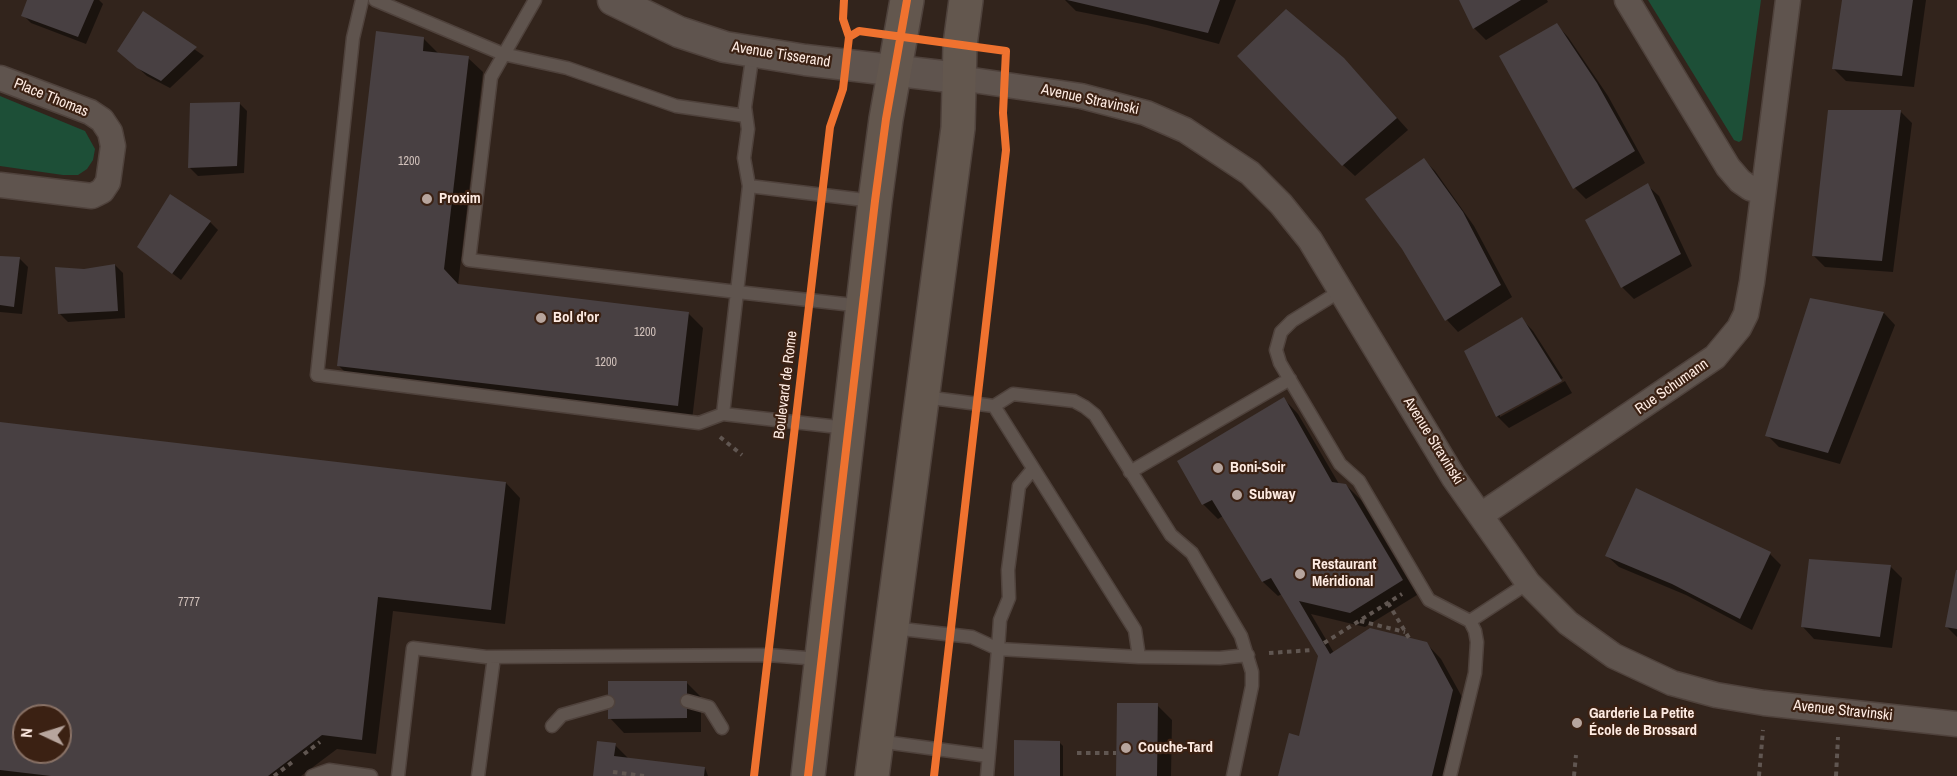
<!DOCTYPE html>
<meta charset="utf-8">
<style>
body{margin:0}
#map{position:relative;width:1957px;height:776px;overflow:hidden;background:#32241c;font-family:"Archivo Narrow",sans-serif}
canvas{display:block}
.north{position:absolute;left:12px;top:704px;width:60px;height:60px;box-sizing:border-box;background:#3b2113;border:2px solid #897266;border-radius:50%;rotate:274deg;font-size:16px;font-weight:700;line-height:24px;text-align:center;color:#feebe2}
.north::after{content:'';display:block;margin:auto;width:21px;height:27px;background:#b7a59d;clip-path:polygon(50% 0,100% 100%,50% 72%,0 100%)}
</style>
<div id="map">
<canvas width="1957" height="776"></canvas>
<div class="north">N</div>
</div>
<script>
const c = document.querySelector('canvas').getContext('2d');
c.lineJoin = 'round';
function paint(path, color) { c.fillStyle = color; c.fill(path, 'evenodd'); }
const toPath = rows => new Path2D(rows.map(r => 'M' + r).join(''));
function strokePath(path, color, width, dash) { c.strokeStyle = color; c.lineWidth = width; c.lineCap = dash ? 'butt' : 'round'; c.setLineDash(dash || []); c.stroke(path); }
function write(font, color, halo, rows, align = 'center') {
  c.font = font + ' "Archivo Narrow",sans-serif'; c.lineWidth = 4.5; c.setLineDash([]); c.textBaseline = 'middle'; c.strokeStyle = halo; c.fillStyle = color; for (const [text, x, y, turn = 0] of rows) {
    c.save(); c.translate(x, y); c.rotate((+turn || 0) * Math.PI / 180); c.textAlign = isNaN(turn) ? turn : align; if (halo) c.strokeText(text, 0, 0); c.fillText(text, 0, 0); c.restore();
  }
}
const green = toPath([
 [1648,0,1761,0,1742,140,1739,142,1734,140],
 [0,96,85,131,95,149,93,160,87,169,78,175,63,175,0,166]
]);
const shadow = toPath([
 [29,0,99,0,103,4,86,44,31,23,23,15],
 [1065,0,1236,0,1219,44,1147,25,1076,11],
 [1460,0,1547,0,1548,2,1486,40,1474,28],
 [1843,0,1926,0,1914,87,1846,81,1834,69],
 [143,13,204,56,170,88,147,76,127,58],
 [1557,25,1568,37,1608,96,1645,163,1586,199,1575,188],
 [424,39,438,53,468,58,483,72,458,285,688,313,703,328,692,420,353,380,339,366],
 [1355,71,1408,130,1355,176,1343,165],
 [239,103,247,111,244,173,198,176,190,168],
 [1901,112,1912,123,1893,272,1825,267,1813,255],
 [1424,160,1435,171,1474,226,1512,297,1458,332,1447,320,1403,248],
 [1647,185,1659,196,1692,266,1634,299,1623,288,1587,221],
 [210,222,218,230,181,280,147,254],
 [0,257,20,259,28,267,22,314,0,312],
 [115,265,123,273,125,318,68,322,60,314,84,270],
 [1811,300,1884,313,1895,325,1840,464,1779,447,1767,435],
 [1522,319,1533,331,1563,378,1500,413,1500,417,1565,381,1572,393,1509,428,1497,416],
 [1284,399,1298,414,1339,484,1346,485,1361,500,1417,595,1365,627,1311,614,1334,653,1426,643,1441,659,1467,706,1450,776,1279,776,1300,738,1319,656,1282,594,1278,596,1263,582,1223,516,1218,519,1203,504],
 [0,423,506,483,520,498,505,624,393,611,376,754,337,749,301,776,0,776],
 [24,716,60,716,60,752,24,752],
 [1770,554,1781,565,1752,630,1686,595,1619,567,1607,556],
 [1890,566,1902,578,1892,648,1814,639,1803,627],
 [1957,572,1957,637,1947,627],
 [686,682,701,697,701,732,624,733,610,718],
 [1157,705,1172,720,1171,776,1117,776],
 [1059,742,1063,746,1063,776,1016,776],
 [615,745,629,759,705,768,708,776,594,776]
]);
const building = toPath([
 [27,0,94,0,78,37,21,16],
 [1067,0,1220,0,1208,33],
 [1459,0,1521,0,1473,29],
 [1842,0,1913,0,1902,76,1832,69],
 [1286,9,1344,58,1397,118,1342,166,1237,56],
 [143,11,197,47,161,81,137,68,117,51],
 [1557,23,1597,83,1635,151,1573,189,1499,56],
 [376,31,424,37,423,51,469,56,444,269,458,284,689,312,678,406,337,366],
 [240,102,237,166,188,168,190,103],
 [1828,110,1901,110,1882,261,1812,256],
 [1424,158,1463,212,1501,285,1445,321,1402,249,1365,199],
 [1648,183,1681,254,1621,288,1585,220],
 [170,194,211,221,172,274,137,247],
 [0,256,20,257,14,307,0,305],
 [115,264,118,311,58,314,55,267,84,269],
 [1810,298,1884,312,1828,453,1765,436],
 [1522,317,1562,381,1496,417,1464,351],
 [1284,397,1332,482,1346,484,1403,580,1350,613,1299,601,1330,654,1370,628,1427,642,1453,690,1432,776,1278,776,1289,733,1299,736,1318,656,1271,578,1262,582,1212,500,1202,505,1177,461],
 [0,422,506,482,491,610,378,597,362,740,322,735,268,776,51,776,0,770],
 [24,716,60,716,60,752,24,752],
 [1636,488,1771,552,1740,619,1672,584,1605,556],
 [1809,559,1891,565,1880,637,1801,627],
 [1956,570,1957,570,1957,629,1945,627],
 [608,681,687,681,687,718,608,719],
 [1117,703,1158,703,1157,776,1116,776],
 [1014,740,1060,741,1060,776,1014,776],
 [597,741,616,743,614,756,705,767,704,776,593,776]
]);
const path = toPath([
 [720,437,742,455],
 [1388,603,1409,638],
 [1360,621,1405,632],
 [1324,643,1402,594],
 [1269,653,1313,650],
 [1077,753,1116,753],
 [304,754,320,742],
 [613,772,644,776],
 [274,776,295,760],
 [1574,776,1576,755],
 [1759,776,1763,730],
 [1836,776,1838,737]
]);
const service = toPath([
 [362,0,353,38,317,375,699,423,723,414],
 [375,0,503,54,567,68,676,106,746,116],
 [535,0,491,77,469,260,737,292,723,414,847,428],
 [753,52,745,107,748,129,744,158,749,186,873,201],
 [749,186,737,292,862,306],
 [1342,290,1292,321,1281,332,1276,350,1280,363,1340,464,1359,481,1429,600,1470,621,1475,631,1477,642,1475,673,1450,776],
 [924,397,994,406,1135,630,1139,657],
 [994,406,1013,394,1074,401,1085,407,1095,415,1171,535,1192,553,1241,636,1252,672,1252,686,1233,776],
 [1033,469,1019,486,1008,570,1009,598,1000,620,998,649,1139,657,1220,658,1248,655],
 [1130,472,1290,379],
 [1470,621,1528,583],
 [893,628,972,637,998,649,987,776],
 [687,701,709,707,722,728],
 [552,726,562,715,608,702],
 [877,741,988,756],
 [312,776,329,770,371,776],
 [398,776,413,648,486,657,768,655,819,659],
 [478,776,494,657]
]);
const minor = toPath([
 [1627,0,1728,167,1740,181,1750,188,1763,192],
 [0,78,90,112,102,120,110,132,113,146,108,182,102,191,92,196,0,185],
 [959,78,1081,96,1146,113,1185,130,1250,173,1281,204,1310,240,1454,478,1528,583,1568,623,1614,656,1672,683,1716,695,1764,703,1957,724],
 [1481,515,1715,357,1739,328,1746,314,1752,282,1788,0]
]);
const tertiary = toPath([
 [613,0,679,32,725,47,805,60,959,78]
]);
const secondary = toPath([
 [808,776,875,201,886,119,907,0],
 [872,776,958,128,960,45,966,0]
]);
const cycleway = toPath([
 [849,37,859,31,1006,51,1003,113,1006,150,934,776],
 [754,776,830,127,843,89,849,37,843,19,844,0],
 [808,776,875,201,886,119,907,0]
]);
const markers = [
 [427,199,6,"#b7a59d"],
 [541,318,6,"#b7a59d"],
 [1218,468,6,"#b7a59d"],
 [1237,495,6,"#b7a59d"],
 [1300,574,6,"#b7a59d"],
 [1577,723,6,"#b7a59d"],
 [1126,748,6,"#b7a59d"]
];
const numberNames = [
 ["1200",409,162],
 ["1200",645,333],
 ["1200",606,363],
 ["7777",189,603]
];
const streetNames = [
 ["Avenue Tisserand",781,55,9],
 ["Place Thomas",51,98,22],
 ["Avenue Stravinski",1090,100,12],
 ["Boulevard de Rome",786,385,-83],
 ["Rue Schumann",1672,387,-35],
 ["Avenue Stravinski",1433,441,58],
 ["Avenue Stravinski",1843,711,6]
];
const poiNames = [
 ["Proxim",439,199],
 ["Bol d'or",553,318],
 ["Boni-Soir",1230,468],
 ["Subway",1249,495],
 ["Restaurant",1312,565],
 ["Méridional",1312,582],
 ["Garderie La Petite",1589,714],
 ["École de Brossard",1589,731],
 ["Couche-Tard",1138,748]
];
paint(green, '#1d4f37');
paint(shadow, '#0007');
paint(building, '#484042');
strokePath(service, '#4f423c', 15);
strokePath(minor, '#4f423c', 27);
strokePath(tertiary, '#4f423c', 33);
strokePath(secondary, '#4f423c', 36);
strokePath(path, '#605651', 4, [4.5, 4.5]);
strokePath(service, '#5f544e', 12);
strokePath(minor, '#5f544e', 24);
strokePath(tertiary, '#5f544e', 30);
strokePath(secondary, '#63574e', 33);
strokePath(cycleway, '#ef722f', 8);
for (const [x, y, r, color] of markers) { const dot = new Path2D(); dot.arc(x, y, r, 0, 2 * Math.PI); c.fillStyle = color; c.fill(dot); strokePath(dot, '#3b2113', 2); }
write('12px', '#d0c0ba', null, numberNames);
write('15px', '#feebe2', '#3b2113', streetNames);
write('bold 15px', '#feebe2', '#3b2113', poiNames, 'left');
</script>
